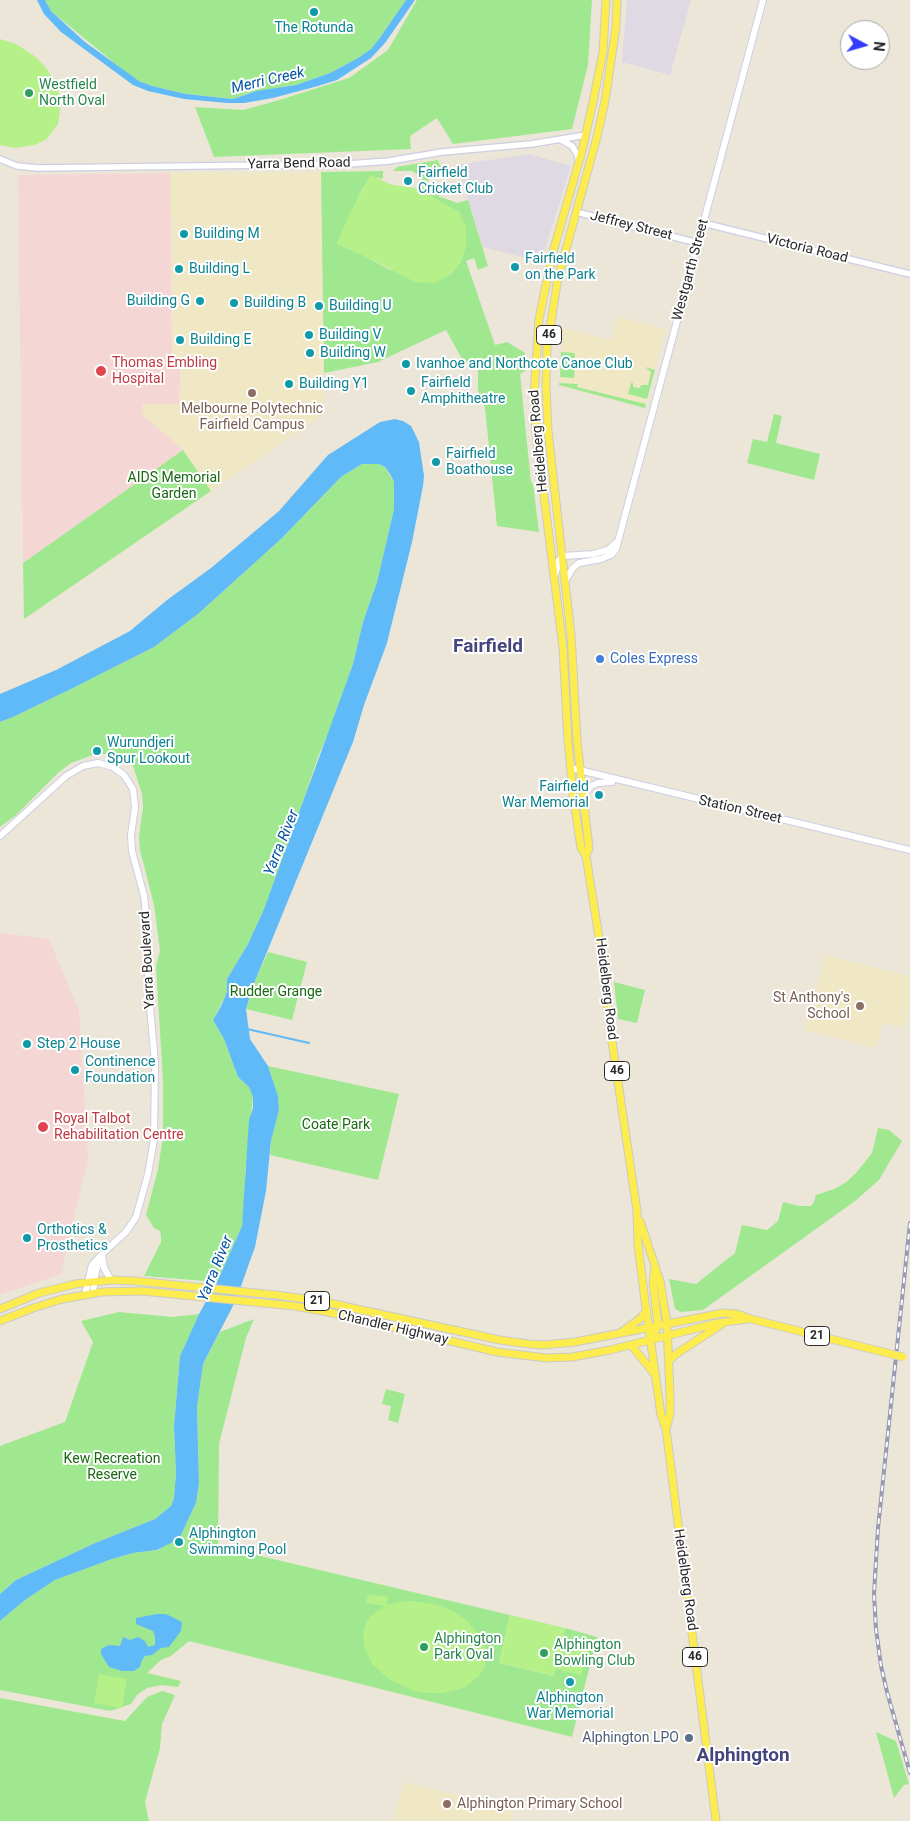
<!DOCTYPE html>
<style>
body{margin:0}
#map{position:relative;width:910px;height:1821px;overflow:hidden;background:#ece6d8;font-family:Roboto,sans-serif}
canvas{display:block}
.north{position:absolute;left:840px;top:20px;width:50px;height:50px;box-sizing:border-box;background:#fff;border:1px solid #a9a9a9;border-radius:50%;rotate:96deg;font-size:14px;font-weight:700;line-height:20px;text-align:center;color:#282828}
.north::after{content:'';display:block;margin:auto;width:18px;height:22px;background:#323bff;clip-path:polygon(50% 0,100% 100%,50% 72%,0 100%)}
</style>
<div id="map">
<canvas width="910" height="1821"></canvas>
<div class="north">N</div>
</div>
<script>
const c = document.querySelector('canvas').getContext('2d');
c.lineJoin = 'round';
function paint(path, color) { c.fillStyle = color; c.fill(path, 'evenodd'); }
const toPath = rows => new Path2D(rows.map(r => 'M' + r).join(''));
function strokePath(path, color, width, dash) { c.strokeStyle = color; c.lineWidth = width; c.lineCap = dash ? 'butt' : 'round'; c.setLineDash(dash || []); c.stroke(path); }
function write(font, color, halo, rows, align = 'center') {
  c.font = font + ' Roboto,sans-serif'; c.lineWidth = 4; c.setLineDash([]); c.textBaseline = 'middle'; c.strokeStyle = halo; c.fillStyle = color; for (const [text, x, y, turn = 0] of rows) {
    c.save(); c.translate(x, y); c.rotate((+turn || 0) * Math.PI / 180); c.textAlign = isNaN(turn) ? turn : align; if (halo) c.strokeText(text, 0, 0); c.fillText(text, 0, 0); c.restore();
  }
}
const industrial = toPath([
 [627,0,691,0,670,75,622,62],
 [529,154,571,166,541,262,483,247,457,165]
]);
const education = toPath([
 [321,172,324,414,24,619,23,563,182,450,142,414,142,404,179,404,181,358,172,358,170,173],
 [617,316,666,330,645,408,559,385,563,328,611,340],
 [825,955,910,976,909,1013,905,1028,883,1023,876,1048,804,1030,812,998,815,998],
 [404,1782,514,1809,511,1821,394,1821]
]);
const medical = toPath([
 [170,173,172,358,181,358,179,404,143,404,142,414,183,450,23,563,18,175],
 [0,933,49,939,79,1010,88,1158,61,1274,0,1295]
]);
const green = toPath([
 [45,0,406,0,379,39,371,49,358,58,330,73,296,85,252,92,233,99,186,94,152,86,139,81,129,75,51,11],
 [417,0,592,0,588,65,572,129,453,144,437,118,410,136,411,149,214,157,195,107,243,110,276,101,349,78,388,50],
 [438,160,442,171,438,177,432,176,428,180,427,186,440,197,449,200,457,203,468,200,488,266,478,270,474,258,466,261,495,345,507,342,525,353,526,370,520,374,531,482,533,484,539,532,497,526,485,408,478,391,478,370,463,361,446,330,378,362,324,373,321,172,383,171,383,178,380,179,378,177,362,189,337,244,363,255,390,270,450,275,460,263,466,245,459,212,417,189,423,178,412,171,393,171,397,167],
 [561,352,574,353,575,355,574,378,560,377],
 [645,367,655,370,647,399,628,394,631,383,633,383,633,387,640,388,641,385,648,385,651,372],
 [559,383,578,384,577,387,646,404,645,408,559,385],
 [774,414,782,416,776,443,820,454,814,480,747,463,753,439,767,442],
 [183,450,211,491,24,619,23,563],
 [362,464,379,464,385,467,394,482,394,509,377,582,363,622,353,664,329,731,318,757,292,835,264,909,248,944,227,979,227,992,213,1020,224,1039,238,1077,249,1087,253,1097,245,1173,246,1183,242,1226,217,1282,144,1276,161,1242,161,1236,160,1231,154,1228,146,1215,158,1169,163,1136,163,1082,156,966,160,951,154,905,140,850,139,837,143,807,142,794,132,763,118,755,102,754,93,755,71,763,58,773,15,816,0,827,0,722,13,717,69,690,154,647,198,614,281,539,341,477],
 [268,952,307,962,292,1020,246,1009,253,986],
 [614,982,645,990,637,1023,618,1019],
 [268,1066,399,1094,378,1180,270,1155,271,1141,279,1110,278,1096],
 [878,1128,889,1130,902,1141,879,1180,855,1201,703,1310,681,1312,675,1309,669,1279,696,1284,735,1253,742,1225,767,1230,778,1221,783,1202,799,1206,811,1206,814,1202,816,1195,834,1189,845,1183,856,1173,872,1153],
 [119,1312,172,1317,199,1314,180,1356,174,1426,176,1473,174,1498,171,1506,155,1519,95,1543,16,1580,0,1594,0,1446,65,1422,93,1342,81,1321],
 [254,1319,246,1338,219,1444,218,1546,510,1615,499,1663,554,1676,565,1628,597,1637,572,1737,189,1641,171,1656,161,1660,147,1673,181,1681,178,1687,162,1685,147,1688,137,1695,131,1704,110,1711,0,1690,0,1621,25,1600,55,1580,112,1559,133,1553,158,1550,180,1537,196,1503,199,1484,197,1407,203,1364,220,1332],
 [386,1389,405,1394,398,1423,388,1420,391,1406,382,1404],
 [162,1691,175,1695,162,1724,160,1748,145,1802,149,1821,0,1821,0,1698,125,1721,147,1697],
 [876,1732,896,1741,909,1784,904,1785,894,1798]
]);
const pitch = toPath([
 [0,39,16,44,36,57,47,69,58,90,61,104,58,124,47,139,35,145,15,148,0,145],
 [370,175,392,185,409,187,418,189,459,212,466,227,466,245,460,263,450,275,434,283,415,282,363,255,337,244,350,213],
 [368,1594,388,1597,387,1605,398,1602,413,1601,437,1605,453,1611,466,1620,480,1636,485,1648,485,1666,479,1676,464,1688,443,1693,428,1693,411,1690,389,1679,372,1664,364,1646,363,1634,366,1623,373,1614,385,1606,366,1603],
 [510,1615,565,1628,563,1638,589,1644,581,1675,556,1669,554,1676,499,1663],
 [99,1674,127,1679,122,1708,94,1703]
]);
const water = toPath([
 [37,0,45,0,51,11,85,42,139,81,152,86,186,94,233,99,256,91,296,85,330,73,358,58,371,49,379,39,406,0,415,0,385,43,371,58,337,80,318,86,273,98,244,103,227,103,184,99,148,91,133,85,61,32,44,14],
 [395,419,403,421,411,426,419,442,424,476,423,486,412,542,387,643,364,705,353,742,253,986,246,1009,250,1039,268,1066,278,1096,279,1110,271,1141,266,1191,255,1247,236,1300,203,1364,197,1407,199,1484,196,1503,180,1537,171,1543,157,1550,133,1553,112,1559,55,1580,25,1600,0,1621,0,1594,16,1580,95,1543,155,1519,171,1506,174,1498,176,1473,174,1426,180,1356,199,1314,218,1280,242,1226,249,1120,253,1108,253,1097,249,1087,238,1077,224,1039,213,1020,221,1006,227,992,227,979,248,944,264,909,353,664,363,622,377,582,394,509,394,482,390,474,385,467,379,464,362,464,341,477,281,539,198,614,154,647,69,690,13,717,0,722,0,694,56,670,130,631,167,600,211,568,279,511,328,455,380,422],
 [157,1614,166,1614,182,1622,181,1631,169,1647,161,1648,152,1655,145,1656,142,1660,140,1667,134,1671,122,1671,109,1667,101,1654,101,1649,109,1645,120,1646,123,1637,130,1640,138,1637,145,1641,148,1647,155,1645,155,1637,153,1631,136,1624,136,1618]
]);
const stream = toPath([
 [247,1029,309,1043]
]);
const tertiary = toPath([
 [561,140,572,146,577,154,579,162],
 [0,159,17,166,38,168,348,164,389,161,442,152,531,144,586,135],
 [576,212,698,243],
 [703,223,910,274]
]);
const secondary = toPath([
 [555,575,559,560,563,556,593,554,608,550,618,541],
 [565,581,573,568,579,563,601,559,611,555,616,549,763,0],
 [571,768,910,850],
 [583,796,591,786,598,783,612,782],
 [0,836,66,776,83,766,98,763,113,767,124,775,133,789,135,807,131,835,132,851,144,896,148,933,148,984,155,1063,154,1139,148,1174,136,1217,126,1232,105,1251,92,1265,85,1295],
 [102,1255,104,1268,111,1280],
 [93,1293,95,1275,100,1257]
]);
const primary = toPath([
 [606,0,603,52,593,102,582,151,553,252,539,319,534,395,536,432,563,648,568,740,573,795,581,848,586,856,600,944,610,1028,637,1211,638,1245,645,1301,661,1415,666,1429,716,1821],
 [586,856,589,848,577,741,571,635,548,431,546,386,547,347,558,278,597,137,605,101,616,27,617,0],
 [640,1221,660,1281,667,1323,670,1395,670,1414,666,1429],
 [0,1309,39,1293,75,1284,111,1280,136,1281,276,1295,320,1301,500,1340,529,1344,543,1345,575,1342,723,1313,737,1314,751,1319,883,1352],
 [0,1321,33,1308,62,1299,102,1292,142,1291,294,1306,328,1312,497,1352,547,1358,572,1357,610,1350,718,1323,748,1319],
 [620,1333,641,1318,647,1310],
 [652,1340,658,1325,653,1282,655,1267],
 [631,1345,656,1376],
 [670,1360,676,1354,722,1324]
]);
const rail = toPath([
 [910,1223,878,1528,874,1594,876,1629,881,1666,887,1692,910,1773]
]);
const primaryBridge = toPath([
 [883,1352,903,1357]
]);
const markers = [
 [314,12,5,"#0f9aa8"],
 [29,93,5,"#2e9e5b"],
 [408,181,5,"#0f9aa8"],
 [184,234,5,"#0f9aa8"],
 [515,267,5,"#0f9aa8"],
 [179,269,5,"#0f9aa8"],
 [200,301,5,"#0f9aa8"],
 [234,303,5,"#0f9aa8"],
 [319,306,5,"#0f9aa8"],
 [309,335,5,"#0f9aa8"],
 [180,340,5,"#0f9aa8"],
 [310,353,5,"#0f9aa8"],
 [406,364,5,"#0f9aa8"],
 [101,371,6,"#e0444e"],
 [289,384,5,"#0f9aa8"],
 [411,391,5,"#0f9aa8"],
 [252,393,5,"#8d6e63"],
 [436,462,5,"#0f9aa8"],
 [600,659,5,"#3f7fe0"],
 [97,751,5,"#0f9aa8"],
 [599,795,5,"#0f9aa8"],
 [860,1006,5,"#8d6e63"],
 [27,1044,5,"#0f9aa8"],
 [75,1070,5,"#0f9aa8"],
 [43,1127,6,"#e0444e"],
 [27,1238,5,"#0f9aa8"],
 [179,1542,5,"#0f9aa8"],
 [424,1647,5,"#2e9e5b"],
 [544,1653,5,"#2e9e5b"],
 [570,1682,5,"#0f9aa8"],
 [689,1738,5,"#5c6f8a"],
 [447,1804,5,"#8d6e63"]
];
const shields = [
 [549,335,25],
 [617,1071,25],
 [317,1301,25],
 [817,1336,25],
 [695,1657,25]
];
const shieldNames = [
 ["46",549,335],
 ["46",617,1071],
 ["21",317,1301],
 ["21",817,1336],
 ["46",695,1657]
];
const cultureNames = [
 ["The Rotunda",314,28,"center"],
 ["Fairfield",418,173],
 ["Cricket Club",418,189],
 ["Building M",194,234],
 ["Fairfield",525,259],
 ["on the Park",525,275],
 ["Building L",189,269],
 ["Building G",190,301,"right"],
 ["Building B",244,303],
 ["Building U",329,306],
 ["Building V",319,335],
 ["Building E",190,340],
 ["Building W",320,353],
 ["Ivanhoe and Northcote Canoe Club",416,364],
 ["Fairfield",421,383],
 ["Amphitheatre",421,399],
 ["Building Y1",299,384],
 ["Fairfield",446,454],
 ["Boathouse",446,470],
 ["Wurundjeri",107,743],
 ["Spur Lookout",107,759],
 ["Fairfield",589,787,"right"],
 ["War Memorial",589,803,"right"],
 ["Step 2 House",37,1044],
 ["Continence",85,1062],
 ["Foundation",85,1078],
 ["Orthotics &",37,1230],
 ["Prosthetics",37,1246],
 ["Alphington",189,1534],
 ["Swimming Pool",189,1550],
 ["Alphington",570,1698,"center"],
 ["War Memorial",570,1714,"center"]
];
const leisureNames = [
 ["Westfield",39,85],
 ["North Oval",39,101],
 ["Alphington",434,1639],
 ["Park Oval",434,1655],
 ["Alphington",554,1645],
 ["Bowling Club",554,1661]
];
const streetNames = [
 ["Yarra Bend Road",299,164,-1],
 ["Jeffrey Street",631,226,14],
 ["Victoria Road",807,249,14],
 ["Westgarth Street",691,270,-75],
 ["Heidelberg Road",539,441,-95],
 ["Station Street",740,810,13],
 ["Yarra Boulevard",148,960,-93],
 ["Heidelberg Road",606,989,83],
 ["Chandler Highway",393,1328,13],
 ["Heidelberg Road",685,1580,82]
];
const healthNames = [
 ["Thomas Embling",112,363],
 ["Hospital",112,379],
 ["Royal Talbot",54,1119],
 ["Rehabilitation Centre",54,1135]
];
const educationNames = [
 ["Melbourne Polytechnic",252,409],
 ["Fairfield Campus",252,425],
 ["St Anthony's",850,998,"right"],
 ["School",850,1014,"right"],
 ["Alphington Primary School",457,1804,"left"]
];
const parkNames = [
 ["AIDS Memorial",174,478],
 ["Garden",174,494],
 ["Rudder Grange",276,992],
 ["Coate Park",336,1125],
 ["Kew Recreation",112,1459],
 ["Reserve",112,1475]
];
const shopNames = [
 ["Coles Express",610,659]
];
const serviceNames = [
 ["Alphington LPO",679,1738]
];
const waterNames = [
 ["Merri Creek",268,81,-13],
 ["Yarra River",282,843,-68],
 ["Yarra River",216,1269,-68]
];
const districtNames = [
 ["Fairfield",488,647],
 ["Alphington",743,1756]
];
paint(industrial, '#ded9e3');
paint(education, '#f0e8c5');
paint(medical, '#f4d7d4');
paint(green, '#a0e88f');
paint(pitch, '#b6f089');
paint(water, '#61baf8');
strokePath(stream, '#61baf8', 2);
strokePath(tertiary, '#cdcee3', 8);
strokePath(secondary, '#cdcee3', 8);
strokePath(primary, '#cbcbcb', 9);
strokePath(tertiary, '#fff', 5.5);
strokePath(secondary, '#fff', 6);
strokePath(primary, '#fcec4d', 7);
strokePath(rail, '#9a9ab4', 4);
strokePath(rail, '#fff', 2, [5.5]);
strokePath(primaryBridge, '#cbcbcb', 9, []);
strokePath(primaryBridge, '#fcec4d', 7);
for (const [x, y, r, color] of markers) { const dot = new Path2D(); dot.arc(x, y, r, 0, 2 * Math.PI); c.fillStyle = color; c.fill(dot); strokePath(dot, '#fff', 2); }
for (const [x, y, w] of shields) { const box = new Path2D(); box.roundRect(x - w / 2, y - 9.5, w, 19, 4); c.fillStyle = '#fff'; c.fill(box); strokePath(box, '#282828', 1); }
write('bold 12px', '#282828', null, shieldNames);
write('14px', '#0d838f', '#fff', cultureNames, 'left');
write('14px', '#27864d', '#fff', leisureNames, 'left');
write('14px', '#282828', '#fff', streetNames);
write('14px', '#be3a42', '#fff', healthNames, 'left');
write('14px', '#785e54', '#fff', educationNames);
write('14px', '#196913', '#fff', parkNames);
write('14px', '#366cbe', '#fff', shopNames, 'left');
write('14px', '#4e5e75', '#fff', serviceNames, 'right');
write('italic 15px', '#0254a1', '#fff', waterNames);
write('bold 19px', '#45477c', '#fff', districtNames);
</script>
